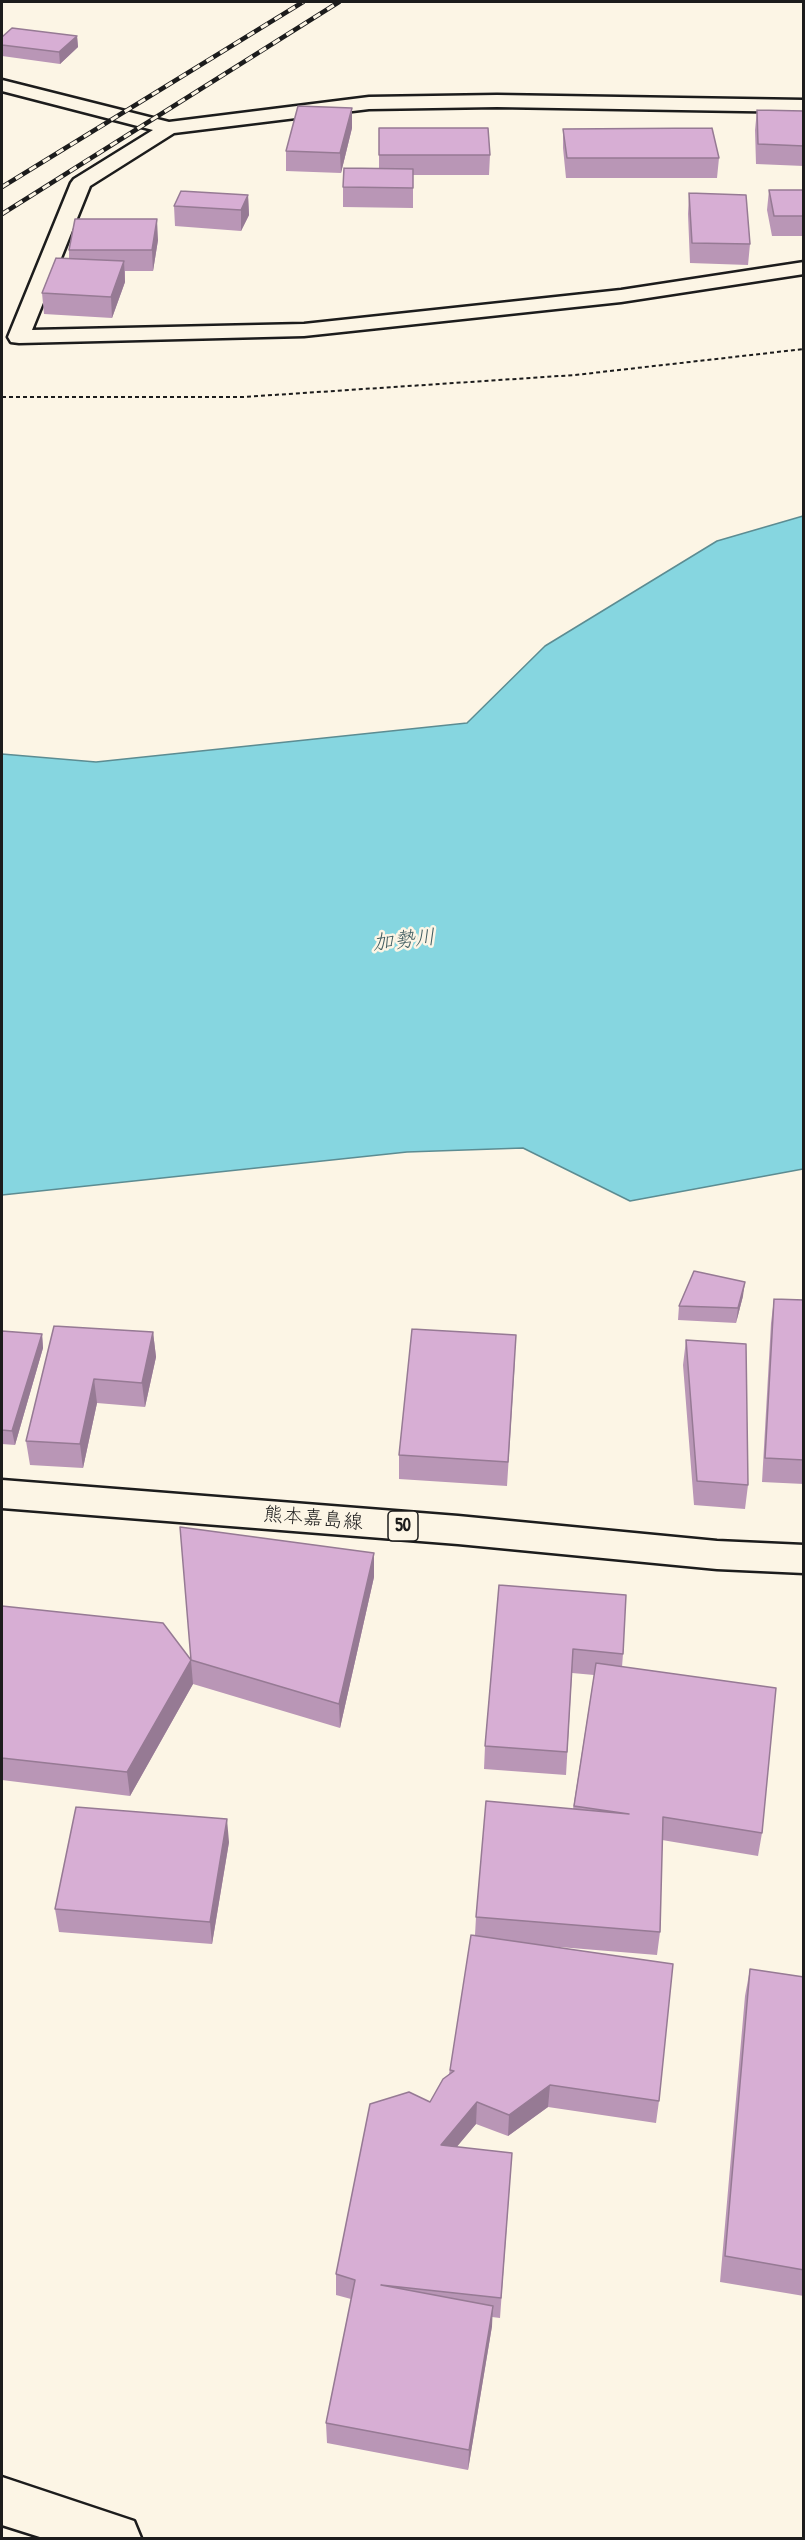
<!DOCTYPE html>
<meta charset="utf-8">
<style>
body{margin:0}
#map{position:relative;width:805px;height:2540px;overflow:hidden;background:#fcf5e5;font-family:"Patrick Hand",sans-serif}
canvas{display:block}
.frame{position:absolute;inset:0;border:3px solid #1c1c1c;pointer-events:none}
</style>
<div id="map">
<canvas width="805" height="2540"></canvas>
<div class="frame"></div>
</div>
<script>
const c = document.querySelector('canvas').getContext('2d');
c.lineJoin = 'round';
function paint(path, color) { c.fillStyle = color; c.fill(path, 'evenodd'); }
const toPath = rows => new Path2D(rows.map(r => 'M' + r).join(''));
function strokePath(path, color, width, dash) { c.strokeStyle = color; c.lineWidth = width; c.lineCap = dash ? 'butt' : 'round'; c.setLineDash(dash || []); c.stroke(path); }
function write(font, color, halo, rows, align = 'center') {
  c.font = font + ' "Patrick Hand","Klee One",sans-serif'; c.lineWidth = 5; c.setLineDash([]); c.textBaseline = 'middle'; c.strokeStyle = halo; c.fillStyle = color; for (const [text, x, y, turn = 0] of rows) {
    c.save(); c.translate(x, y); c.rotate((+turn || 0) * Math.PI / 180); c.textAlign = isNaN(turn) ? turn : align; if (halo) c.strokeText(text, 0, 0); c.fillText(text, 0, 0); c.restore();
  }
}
const water = toPath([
 [803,516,803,1169,630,1201,523,1148,407,1152,2,1195,2,754,96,762,467,723,545,646,717,541,803,516]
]);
const path = toPath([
 [2,397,243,397,575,375,804,349]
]);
const minor = toPath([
 [2,80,169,122,369,97,497,95,804,100,804,112,497,107,369,109,174,133,90,186,32,330,304,324,621,290,804,262,804,274,621,302,304,336,19,343,11,342,8,337,71,183,74,179,153,130,2,91,2,80],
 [2,2477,134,2521,141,2538,43,2538,2,2525,2,2477]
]);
const major = toPath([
 [2,1480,458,1516,717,1541,804,1545,804,1573,717,1569,458,1544,2,1508,2,1480]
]);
const rail = toPath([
 [2,187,303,2],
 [2,214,339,2]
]);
const wall = toPath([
 [77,36,78,47,60,64,2,56,2,37],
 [757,110,804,111,804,166,756,164,755,130],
 [352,128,341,173,286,171,286,151],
 [379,128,490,155,489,175,413,175,413,208,343,207,343,187,379,169],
 [563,129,719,158,717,178,566,178,563,148],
 [769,190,804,190,804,236,772,236,767,210],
 [689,193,750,244,748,265,690,263,688,214],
 [248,195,249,215,241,231,175,226,174,206],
 [158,240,153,271,125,271,125,282,112,318,44,314,42,293,69,259,69,250],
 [743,1296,736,1323,678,1320,679,1306],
 [774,1299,804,1300,804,1484,762,1482,771,1323],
 [54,1326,153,1332,156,1357,145,1407,97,1403,83,1468,30,1465,26,1441],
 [2,1331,42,1334,43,1348,15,1445,2,1444],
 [686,1340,748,1485,745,1509,694,1505,683,1365],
 [515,1360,507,1486,399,1479,399,1455],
 [374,1577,340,1728,193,1684,130,1796,2,1780,2,1608,191,1660],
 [499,1585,623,1654,622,1667,762,1833,758,1856,662,1840,660,1932,657,1955,547,1946,659,2101,656,2123,548,2107,508,2136,476,2124,456,2147,512,2153,500,2318,492,2317,492,2326,468,2470,327,2443,326,2423,351,2299,336,2295,336,2274,430,2102,449,2074,475,1935,476,1917,573,1809,594,1675,572,1673,566,1775,484,1769,485,1746],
 [229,1842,212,1944,59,1932,55,1909],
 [750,1969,804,1977,804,2296,720,2282,745,1996]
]);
const shadedWall = toPath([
 [77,36,78,47,60,64,59,52],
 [352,108,352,128,341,173,340,153],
 [248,195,249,215,241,231,241,210],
 [157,219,158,240,153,271,152,250],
 [124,261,125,282,112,318,111,297],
 [745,1282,743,1296,736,1323,738,1308],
 [153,1332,156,1357,145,1407,142,1383],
 [42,1334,43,1348,15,1445,12,1431],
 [94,1379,97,1403,83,1468,80,1444],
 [374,1553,374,1577,340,1728,339,1704],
 [191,1660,193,1684,130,1796,127,1772],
 [227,1819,229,1842,212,1944,210,1922],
 [550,2085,548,2107,508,2136,509,2115],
 [477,2102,476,2124,440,2167,441,2145],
 [493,2306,492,2326,468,2470,469,2450]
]);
const building = toPath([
 [12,28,77,36,59,52,2,45,2,37,12,28],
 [298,106,352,108,340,153,286,151,298,106],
 [757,110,804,111,804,146,758,144,757,110],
 [379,128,488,128,490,155,379,155,379,128],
 [712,128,719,158,567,158,563,129,712,128],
 [344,168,413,169,413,188,343,187,344,168],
 [769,190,804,190,804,216,774,216,769,190],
 [181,191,248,195,241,210,174,206,181,191],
 [689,193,746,195,750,244,692,243,689,193],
 [75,219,157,219,152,250,69,250,75,219],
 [56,258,124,261,111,297,42,293,56,258],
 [694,1271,745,1282,738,1308,679,1306,694,1271],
 [774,1299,804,1300,804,1460,765,1458,774,1299],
 [54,1326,153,1332,142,1383,94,1379,80,1444,26,1441,54,1326],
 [412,1329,516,1335,508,1462,399,1455,412,1329],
 [2,1331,42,1334,12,1431,2,1430,2,1331],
 [686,1340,746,1344,748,1485,697,1481,686,1340],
 [180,1527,374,1553,339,1704,191,1660,127,1772,2,1758,2,1606,163,1623,191,1660,180,1527],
 [499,1585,626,1595,623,1654,573,1649,567,1752,485,1746,499,1585],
 [596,1663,776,1688,762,1833,663,1817,660,1932,476,1917,486,1801,629,1814,574,1806,596,1663],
 [76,1807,227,1819,210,1922,55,1909,76,1807],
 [471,1935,673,1964,659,2101,550,2085,509,2115,477,2102,441,2145,512,2153,501,2298,381,2285,493,2306,469,2450,326,2423,355,2280,336,2274,370,2104,409,2092,430,2102,443,2079,454,2071,450,2070,471,1935],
 [750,1969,804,1977,804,2270,725,2256,750,1969]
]);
const shields = [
 [403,1526,30]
];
const shieldNames = [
 ["50",403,1526]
];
const streetNames = [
 ["熊本嘉島線",313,1519,5]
];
const waterNames = [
 ["加勢川",404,941,-6]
];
paint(water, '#86d6e0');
strokePath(water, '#5c8c92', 1.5);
strokePath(minor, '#1c1c1c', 5);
strokePath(major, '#1c1c1c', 5);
strokePath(path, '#1c1c1c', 2, [4, 3]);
paint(minor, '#fcf5e5');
paint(major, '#fcf5e5');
strokePath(rail, '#1c1c1c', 4.5);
strokePath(rail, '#fcf5e5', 3, [8]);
paint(wall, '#b996b6');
paint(shadedWall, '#967a94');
paint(building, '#d7aed4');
strokePath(building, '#967a94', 1.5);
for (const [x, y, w] of shields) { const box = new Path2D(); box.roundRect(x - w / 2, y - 15, w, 30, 4.5); c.fillStyle = '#fcf5e5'; c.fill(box); strokePath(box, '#1c1c1c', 1.5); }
write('bold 18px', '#1c1c1c', null, shieldNames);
write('20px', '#1c1c1c', '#fcf5e5', streetNames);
write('italic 21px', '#415d61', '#fcf5e5', waterNames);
</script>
